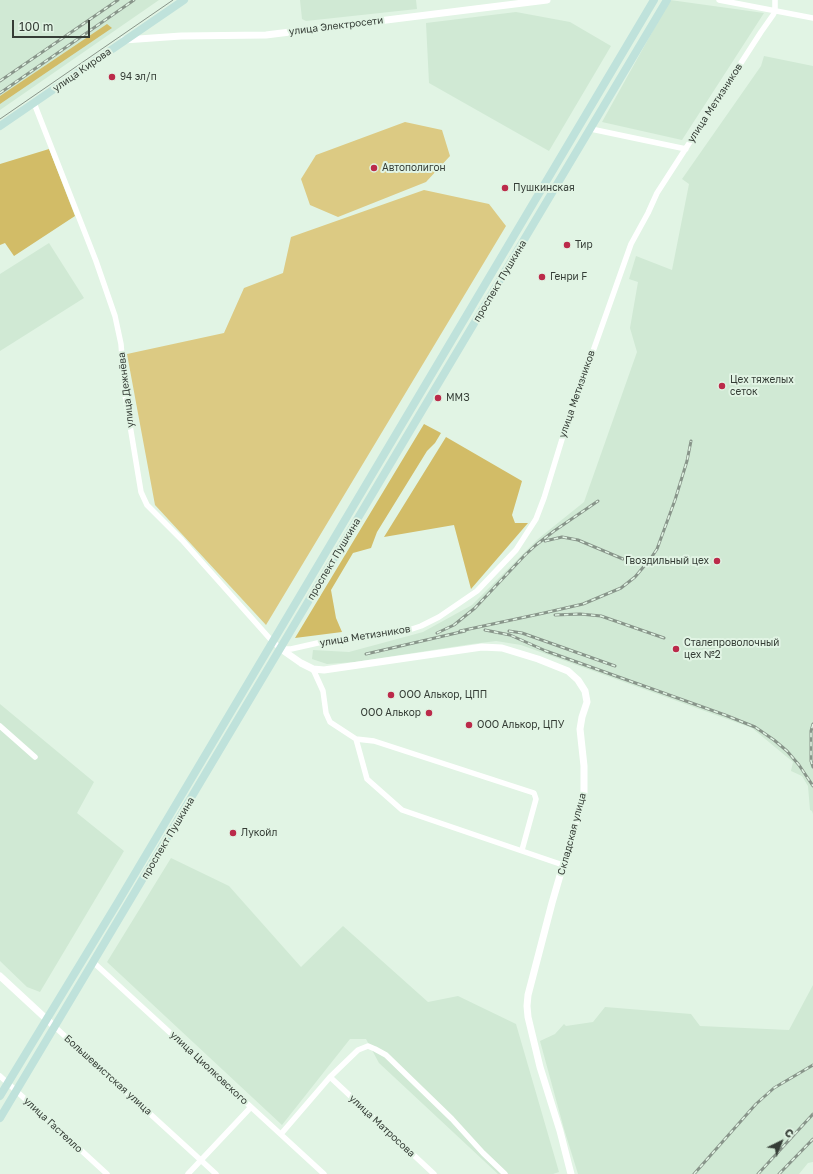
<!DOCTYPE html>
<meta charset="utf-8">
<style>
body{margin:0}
#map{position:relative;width:813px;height:1174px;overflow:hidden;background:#e1f4e4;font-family:"Golos Text",sans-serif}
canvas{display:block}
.north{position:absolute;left:761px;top:1122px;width:40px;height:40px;-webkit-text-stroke:3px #e1f4e4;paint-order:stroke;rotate:43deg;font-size:11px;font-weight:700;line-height:16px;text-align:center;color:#353d36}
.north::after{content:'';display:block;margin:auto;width:14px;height:18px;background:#353d36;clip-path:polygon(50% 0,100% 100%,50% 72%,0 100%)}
.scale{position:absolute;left:12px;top:20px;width:78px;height:18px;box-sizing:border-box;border:2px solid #353d36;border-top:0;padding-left:5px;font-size:12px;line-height:14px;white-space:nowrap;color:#353d36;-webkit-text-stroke:3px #e1f4e4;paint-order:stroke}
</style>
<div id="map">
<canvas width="813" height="1174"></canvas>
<div class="north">С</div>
<div class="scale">100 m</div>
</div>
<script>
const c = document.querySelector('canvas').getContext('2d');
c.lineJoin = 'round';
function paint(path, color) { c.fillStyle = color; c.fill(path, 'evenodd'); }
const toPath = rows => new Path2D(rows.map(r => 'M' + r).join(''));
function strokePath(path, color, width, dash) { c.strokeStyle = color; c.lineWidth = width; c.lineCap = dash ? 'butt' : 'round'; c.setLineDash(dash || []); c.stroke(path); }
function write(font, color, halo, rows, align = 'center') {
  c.font = font + ' "Golos Text",sans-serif'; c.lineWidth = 4; c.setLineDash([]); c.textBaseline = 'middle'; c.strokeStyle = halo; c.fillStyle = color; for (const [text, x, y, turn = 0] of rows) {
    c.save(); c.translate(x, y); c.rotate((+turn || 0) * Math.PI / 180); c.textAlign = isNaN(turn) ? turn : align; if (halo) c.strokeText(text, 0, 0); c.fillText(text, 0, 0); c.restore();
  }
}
const built = toPath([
 [0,0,159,0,0,110],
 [300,0,416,0,417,9,306,21,302,19],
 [670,0,764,13,682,140,602,122],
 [516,12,570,22,611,46,549,151,429,83,426,23],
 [764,56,813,66,813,814,812,811,810,810,808,786,802,776,791,771,793,762,752,728,521,645,496,641,472,644,355,662,327,664,312,659,313,650,349,652,423,632,472,605,538,539,584,502,637,352,630,328,638,282,629,279,636,256,672,270,689,184,682,179,761,66],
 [49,243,84,298,0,351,0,274],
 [0,704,94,782,77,813,124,851,40,992,27,987,0,961],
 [171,858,229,886,301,967,343,926,428,1002,458,996,516,1024,559,1172,553,1174,498,1174,379,1063,366,1039,350,1039,282,1125,107,962],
 [813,985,813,1162,808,1163,799,1174,578,1174,564,1129,540,1041,555,1034,564,1024,566,1026,593,1022,605,1007,691,1014,700,1026,789,1030]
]);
const green = toPath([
 [405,122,442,130,450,156,426,182,338,217,310,205,301,179,316,155],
 [424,190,489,204,506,226,266,625,155,505,127,354,224,333,244,288,283,273,291,237]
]);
const forest = toPath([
 [107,24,112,28,0,104,0,96],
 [49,149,75,216,14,256,5,243,0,245,0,164],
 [424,424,441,433,435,443,427,451,377,532,371,548,353,553,331,590,336,618,342,632,295,638],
 [446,437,522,481,512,515,515,523,528,523,471,589,454,525,384,537]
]);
const minor = toPath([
 [719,0,813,18],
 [34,103,96,261,115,316,121,344,125,395,141,492,147,505,182,540,272,641,281,649,291,649,322,642,406,631,421,626,439,617,477,591,516,550,536,519,544,498,563,436,631,244,648,213,657,193,761,32,773,15,775,11,775,0],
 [591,129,686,149],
 [313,669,323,691,326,713,330,722,356,739,374,741,534,793,536,799,522,850],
 [0,726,35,757],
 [356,739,367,779,402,810,563,865],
 [93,962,324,1174],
 [55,1027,216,1174],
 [0,1076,107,1174],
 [330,1077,434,1174],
 [281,1134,330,1077,358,1050,368,1046,375,1049,386,1055,452,1119,483,1153,505,1174],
 [188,1174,251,1107]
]);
const tertiary = toPath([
 [124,40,181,36,266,35,547,0],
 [281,649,301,663,313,669,324,670,482,647,502,648,538,659,568,671,578,680,585,691,587,702,582,717,580,729,584,766,584,793,552,903,528,995,527,1006,528,1017,540,1067,560,1131,571,1174],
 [0,976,55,1027]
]);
const secondary = toPath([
 [0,126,184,0],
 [0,1096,118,902,654,0],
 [0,1118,667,0]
]);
const tram = toPath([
 [0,119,173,0]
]);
const rail = toPath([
 [0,81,118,0],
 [0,93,134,0],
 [545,541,562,537,578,540,623,559],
 [555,615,580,614,601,616,664,638],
 [485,630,510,635,546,651,725,715,755,727,774,740,787,751,799,765,813,786],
 [460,631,544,613,583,604,621,588,635,577,651,558,657,549,675,500,687,461,691,441],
 [509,631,522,633,615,666],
 [437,633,454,625,475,608,525,555,536,545,554,531,598,501],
 [366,654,465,631],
 [813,724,811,731,811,761,813,767],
 [694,1174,756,1104,774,1088,813,1065],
 [758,1174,813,1114],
 [779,1174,813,1139]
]);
const markers = [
 [112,77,4,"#bb2a4a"],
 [374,168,4,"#bb2a4a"],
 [505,188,4,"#bb2a4a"],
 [567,245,4,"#bb2a4a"],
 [542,277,4,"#bb2a4a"],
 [722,386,4,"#bb2a4a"],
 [438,398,4,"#bb2a4a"],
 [717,561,4,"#bb2a4a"],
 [676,649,4,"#bb2a4a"],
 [391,695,4,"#bb2a4a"],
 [429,713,4,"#bb2a4a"],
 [469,725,4,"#bb2a4a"],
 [233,833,4,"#bb2a4a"]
];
const streetNames = [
 ["улица Электросети",336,26,-7],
 ["улица Кирова",82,70,-35],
 ["улица Метизников",715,103,-57],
 ["проспект Пушкина",500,281,-59],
 ["улица Дежнёва",126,390,-97],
 ["улица Метизников",577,394,-71],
 ["проспект Пушкина",334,559,-59],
 ["улица Метизников",365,636,-9],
 ["Складская улица",572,834,-75],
 ["проспект Пушкина",168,838,-59],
 ["улица Циолковского",209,1068,43],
 ["Большевистская улица",108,1075,42],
 ["улица Гастелло",53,1125,43],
 ["улица Матросова",382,1126,43]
];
const poiNames = [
 ["94 эл/п",120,77],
 ["Автополигон",382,168],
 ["Пушкинская",513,188],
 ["Тир",575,245],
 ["Генри F",550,277],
 ["Цех тяжелых",730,380],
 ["сеток",730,392],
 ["ММЗ",446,398],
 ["Гвоздильный цех",709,561,"right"],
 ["Сталепроволочный",684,643],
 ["цех №2",684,655],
 ["ООО Алькор, ЦПП",399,695],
 ["ООО Алькор",421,713,"right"],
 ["ООО Алькор, ЦПУ",477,725],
 ["Лукойл",241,833]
];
paint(built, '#d0e9d4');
paint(green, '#dcca83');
paint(forest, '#d2bc67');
strokePath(minor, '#fff', 5.5);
strokePath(tertiary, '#fff', 7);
strokePath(secondary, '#bfe2db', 8);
strokePath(tram, '#88958a', 1);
strokePath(rail, '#88958a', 3);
strokePath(rail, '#e1f4e4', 1.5, [4.5]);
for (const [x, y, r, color] of markers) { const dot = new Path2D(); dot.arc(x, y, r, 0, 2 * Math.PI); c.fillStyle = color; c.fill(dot); strokePath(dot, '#e1f4e4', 1.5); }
write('10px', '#353d36', '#e1f4e4', streetNames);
write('10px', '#353d36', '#e1f4e4', poiNames, 'left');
</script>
